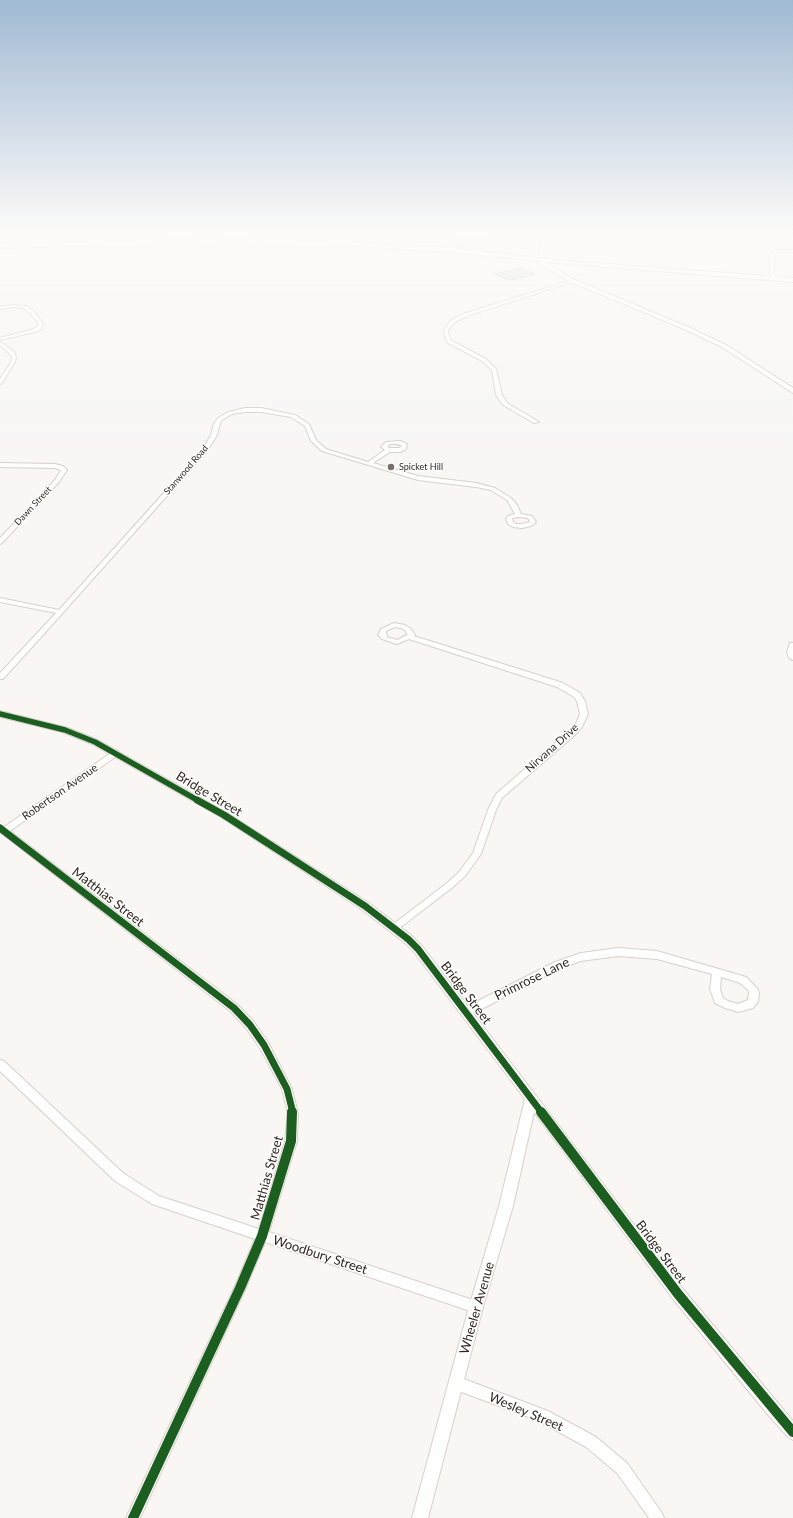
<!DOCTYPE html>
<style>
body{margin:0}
canvas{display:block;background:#f9f6f4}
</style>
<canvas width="793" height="1518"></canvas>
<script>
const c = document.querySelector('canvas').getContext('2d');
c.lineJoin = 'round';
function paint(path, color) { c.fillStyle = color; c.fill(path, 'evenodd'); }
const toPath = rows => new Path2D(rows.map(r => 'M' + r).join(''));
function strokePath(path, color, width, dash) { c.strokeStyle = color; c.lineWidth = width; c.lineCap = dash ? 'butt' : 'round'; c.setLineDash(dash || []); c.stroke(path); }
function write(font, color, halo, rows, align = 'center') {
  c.font = font + ' Lato,sans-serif'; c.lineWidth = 3; c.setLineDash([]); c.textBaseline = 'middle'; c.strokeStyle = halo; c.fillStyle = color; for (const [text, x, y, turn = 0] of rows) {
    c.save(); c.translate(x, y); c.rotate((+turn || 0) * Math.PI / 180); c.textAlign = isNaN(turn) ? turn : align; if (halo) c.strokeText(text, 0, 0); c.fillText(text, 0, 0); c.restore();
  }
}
const built = toPath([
 [454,235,489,235,486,252,448,248,456,242,457,239]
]);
const building = toPath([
 [520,268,535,274,510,280,495,274,520,268]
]);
const minor = toPath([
 [337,235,341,235,338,243,336,244,334,243,337,235],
 [777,250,793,250,793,252,778,252,774,254,774,273,777,279,775,280,770,273,769,257,771,252,777,250],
 [572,280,575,281,470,315,455,322,448,330,449,337,452,341,486,359,496,369,502,395,507,403,539,422,534,423,503,405,496,395,492,370,482,361,448,343,445,337,444,330,451,320,466,313,572,280],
 [13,305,26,306,34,311,43,324,41,329,35,332,0,340,0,338,31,330,37,327,39,324,30,313,23,308,13,307,0,309,0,307,13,305],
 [0,342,14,352,16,357,15,362,2,383,0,384,0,379,11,362,12,357,10,354,0,345,0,342],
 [245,408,261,408,295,415,309,424,316,440,326,449,368,462,385,450,381,447,386,442,400,441,407,444,406,449,400,452,390,452,373,463,418,476,476,483,495,488,511,498,517,505,521,514,532,516,536,522,531,526,522,528,513,527,508,524,506,519,508,516,515,514,507,500,491,490,476,487,418,480,322,451,311,441,305,426,291,417,261,412,245,412,232,414,222,420,220,423,217,435,207,451,43,635,3,679,0,679,0,673,56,613,0,602,0,598,59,610,203,449,211,435,214,423,218,418,228,412,245,408],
 [390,444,397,444,402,446,399,448,390,448,387,447,390,444],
 [519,517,528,518,530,522,522,524,516,524,513,522,512,518,519,517],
 [0,463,55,464,63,466,67,470,59,482,2,543,0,544,0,538,55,480,61,470,55,468,0,467,0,463],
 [394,623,405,625,411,629,415,635,414,636,563,683,580,693,585,701,588,714,582,727,575,735,502,798,496,810,481,854,465,876,453,887,397,930,394,932,391,930,389,928,391,926,447,883,459,872,473,853,488,810,496,794,569,731,575,726,580,714,577,701,574,697,557,687,409,639,397,644,382,639,378,635,381,629,394,623],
 [395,627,401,628,406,631,407,635,397,640,387,637,386,631,395,627],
 [790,643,793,643,793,660,789,658,787,652,790,643],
 [115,750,118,751,119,753,118,755,10,831,238,1005,254,1022,268,1042,292,1089,298,1114,297,1141,269,1232,476,1301,480,1303,482,1307,480,1311,476,1313,265,1242,244,1292,140,1518,126,1518,236,1284,255,1239,152,1204,115,1181,0,1071,0,1060,4,1061,123,1173,159,1196,259,1229,285,1141,288,1114,282,1089,260,1048,246,1028,230,1011,0,832,0,825,4,827,115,750],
 [618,948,657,951,746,977,757,988,759,993,758,1002,753,1008,738,1012,725,1008,715,1003,714,1000,710,989,712,974,657,959,618,956,581,961,561,968,470,1015,466,1016,462,1015,461,1012,462,1009,555,962,581,953,618,948],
 [721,977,740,983,748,990,749,993,748,1000,738,1004,728,1001,723,998,720,989,721,977],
 [456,1376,548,1411,596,1437,627,1463,662,1513,664,1518,649,1518,617,1473,586,1447,539,1421,451,1388,449,1383,451,1378,456,1376]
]);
const tertiary = toPath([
 [535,235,539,235,538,260,536,261,534,260,535,235],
 [0,711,68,728,98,740,227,813,369,903,412,936,422,946,470,1009,683,1289,793,1421,793,1440,788,1437,769,1416,673,1299,534,1112,513,1206,483,1307,428,1518,412,1518,469,1307,499,1206,525,1099,414,952,404,942,361,909,221,817,92,744,62,732,0,717,0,711]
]);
const secondary = toPath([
 [207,239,355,242,451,248,568,261,793,278,793,282,544,262,575,280,686,326,726,345,793,388,793,393,722,347,682,328,571,282,538,263,538,261,451,252,355,246,207,243,0,248,0,244,207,239]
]);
const cyclewayFar2 = toPath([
 [0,714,65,730,95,742,199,801]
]);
const cyclewayFar1 = toPath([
 [197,800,224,815,365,906,408,939,418,949,542,1113],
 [0,828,234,1008,250,1025,264,1045,287,1089,293,1113]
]);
const cycleway = toPath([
 [541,1112,678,1294,793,1432],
 [133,1518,240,1288,262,1236,291,1141,292,1112]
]);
const markers = [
 [391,467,4,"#786f6a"]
];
const farPoinames = [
 ["Spicket Hill",399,467]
];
const farStreetnames = [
 ["Stanwood Road",186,470,-49],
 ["Dawn Street",33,506,-47]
];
const streetNames = [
 ["Nirvana Drive",552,748,-42],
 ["Robertson Avenue",60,792,-35]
];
const nearStreetnames = [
 ["Bridge Street",209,794,31],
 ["Matthias Street",108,897,38],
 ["Primrose Lane",532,979,-26],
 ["Bridge Street",466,993,53],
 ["Matthias Street",267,1178,-74],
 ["Bridge Street",661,1252,53],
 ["Woodbury Street",320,1255,18],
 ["Wheeler Avenue",477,1308,-74],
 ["Wesley Street",526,1412,23]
];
paint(built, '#f2e8e1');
paint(building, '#dce3e1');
strokePath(building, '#bac0bf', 1);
strokePath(minor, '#d8d0cb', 2);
strokePath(tertiary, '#d8d0cb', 2);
strokePath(secondary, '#d8d0cb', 2);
paint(minor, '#fefefd');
paint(tertiary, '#fefefd');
paint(secondary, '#fefefd');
strokePath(cyclewayFar2, '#1b5e20', 5.5);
strokePath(cyclewayFar1, '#1b5e20', 7);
strokePath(cycleway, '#1b5e20', 10);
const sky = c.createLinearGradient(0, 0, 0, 448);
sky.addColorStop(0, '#a1b9d2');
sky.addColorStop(0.52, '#fcfbfa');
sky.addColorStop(1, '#fcfbfa00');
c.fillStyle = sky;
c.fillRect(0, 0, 793, 448);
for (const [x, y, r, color] of markers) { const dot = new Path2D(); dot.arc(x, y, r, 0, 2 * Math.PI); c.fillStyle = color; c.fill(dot); strokePath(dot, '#fff', 1.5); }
write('9px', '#33271f', '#fff', farPoinames, 'left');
write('9px', '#33271f', '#fff', farStreetnames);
write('11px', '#33271f', '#fff', streetNames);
write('13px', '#33271f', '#fff', nearStreetnames);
</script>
